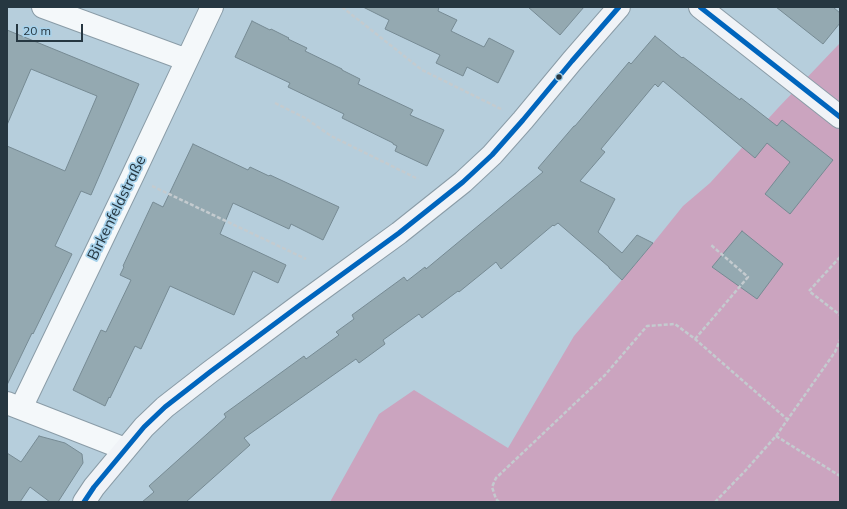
<!DOCTYPE html>
<meta charset="utf-8">
<style>
body{margin:0}
#map{position:relative;width:847px;height:509px;overflow:hidden;background:#b6cedc;font-family:Mulish,sans-serif}
canvas{display:block}
.frame{position:absolute;inset:0;border:8px solid #263741;pointer-events:none}
.scale{position:absolute;left:16px;top:24px;width:67px;height:18px;box-sizing:border-box;border:2px solid #263741;border-top:0;padding-left:5px;font-size:12px;line-height:14px;white-space:nowrap;color:#263741;-webkit-text-stroke:3px #a7d2eb;paint-order:stroke}
</style>
<div id="map">
<canvas width="847" height="509"></canvas>
<div class="frame"></div>
<div class="scale">20 m</div>
</div>
<script>
const c = document.querySelector('canvas').getContext('2d');
c.lineJoin = 'round';
function paint(path, color) { c.fillStyle = color; c.fill(path, 'evenodd'); }
const toPath = rows => new Path2D(rows.map(r => 'M' + r).join(''));
function strokePath(path, color, width, dash) { c.strokeStyle = color; c.lineWidth = width; c.lineCap = dash ? 'butt' : 'round'; c.setLineDash(dash || []); c.stroke(path); }
function write(font, color, halo, rows, align = 'center') {
  c.font = font + ' Mulish,sans-serif'; c.lineWidth = 3.5; c.setLineDash([]); c.textBaseline = 'middle'; c.strokeStyle = halo; c.fillStyle = color; for (const [text, x, y, turn = 0] of rows) {
    c.save(); c.translate(x, y); c.rotate((+turn || 0) * Math.PI / 180); c.textAlign = isNaN(turn) ? turn : align; if (halo) c.strokeText(text, 0, 0); c.fillText(text, 0, 0); c.restore();
  }
}
const green = toPath([
 [840,43,840,502,330,502,379,414,414,390,508,448,574,336,654,242,683,206,710,183,778,108]
]);
const building = toPath([
 [363,7,439,7,438,11,457,20,451,31,484,47,489,38,514,51,498,83,467,67,463,76,436,63,440,55,385,29,389,20,363,7],
 [528,7,584,7,560,35,528,7],
 [776,7,833,7,840,13,840,23,823,44,776,7],
 [252,21,270,30,271,29,289,38,288,39,307,48,305,51,342,69,342,70,360,79,358,84,413,110,410,115,444,130,427,166,395,151,397,146,393,144,393,143,342,118,344,114,288,87,290,83,235,57,252,21],
 [7,30,139,84,91,195,81,191,55,246,72,254,33,334,32,333,7,385,7,146,65,171,97,96,31,69,7,125,7,30],
 [655,36,682,58,683,57,740,100,741,98,777,126,782,120,833,160,790,214,765,194,790,162,767,143,755,158,663,81,658,87,655,84,601,149,605,152,580,181,615,199,598,232,622,253,637,235,653,243,622,280,609,268,609,267,558,223,554,226,553,225,501,269,496,262,459,292,458,291,422,318,419,314,383,340,385,344,359,363,356,359,244,438,250,445,186,502,142,502,154,492,149,486,226,417,224,414,304,356,306,359,339,335,336,332,354,319,352,315,404,277,407,281,425,267,426,269,543,172,538,168,574,126,575,126,629,62,631,64,655,36],
 [193,144,248,170,250,167,269,176,270,175,339,207,323,240,291,224,289,229,233,203,220,234,286,265,278,283,253,271,234,315,170,286,141,349,135,346,110,398,109,397,105,406,73,390,101,330,106,332,131,280,120,275,124,267,123,266,153,202,163,207,193,144],
 [742,231,783,264,757,299,712,267,742,231],
 [39,436,65,443,82,454,83,463,58,502,50,502,30,487,20,502,7,502,7,453,21,462,39,436]
]);
const path = toPath([
 [342,7,422,70,503,110],
 [275,103,305,118,331,136,418,179],
 [152,186,306,259],
 [840,257,809,291,840,315],
 [695,339,748,277,711,245],
 [776,436,840,476],
 [499,502,496,499,492,487,496,478,605,375,647,326,675,324,695,339,788,420],
 [715,502,746,470,776,436,835,352,840,340]
]);
const street = toPath([
 [43,7,187,60],
 [7,403,125,449],
 [21,408,132,177,212,7]
]);
const secondary = toPath([
 [700,7,840,117],
 [84,502,94,487,144,427,165,407,210,372,300,305,399,233,463,182,492,155,523,120,572,61,619,7]
]);
const bus1 = toPath([
 [700,7,840,117],
 [84,502,94,487,144,427,165,407,210,372,300,305,399,233,463,182,492,155,523,120,572,61,619,7]
]);
const markers = [
 [559,77,3.5,"#263741"]
];
const streetNames = [
 ["Birkenfeldstraße",117,208,-64]
];
paint(green, '#cba4bf');
paint(building, '#94a9b1');
strokePath(building, '#768a93', 1);
strokePath(street, '#8a9ca7', 24);
strokePath(secondary, '#8a9ca7', 24);
strokePath(path, '#c4cbcf', 2.5, [4, 2]);
strokePath(street, '#f4f8fa', 22);
strokePath(secondary, '#f0f3f7', 22);
strokePath(bus1, '#0065bd', 5);
for (const [x, y, r, color] of markers) { const dot = new Path2D(); dot.arc(x, y, r, 0, 2 * Math.PI); c.fillStyle = color; c.fill(dot); strokePath(dot, '#a7d2eb', 1.5); }
write('15px', '#263741', '#a7d2eb', streetNames);
</script>
